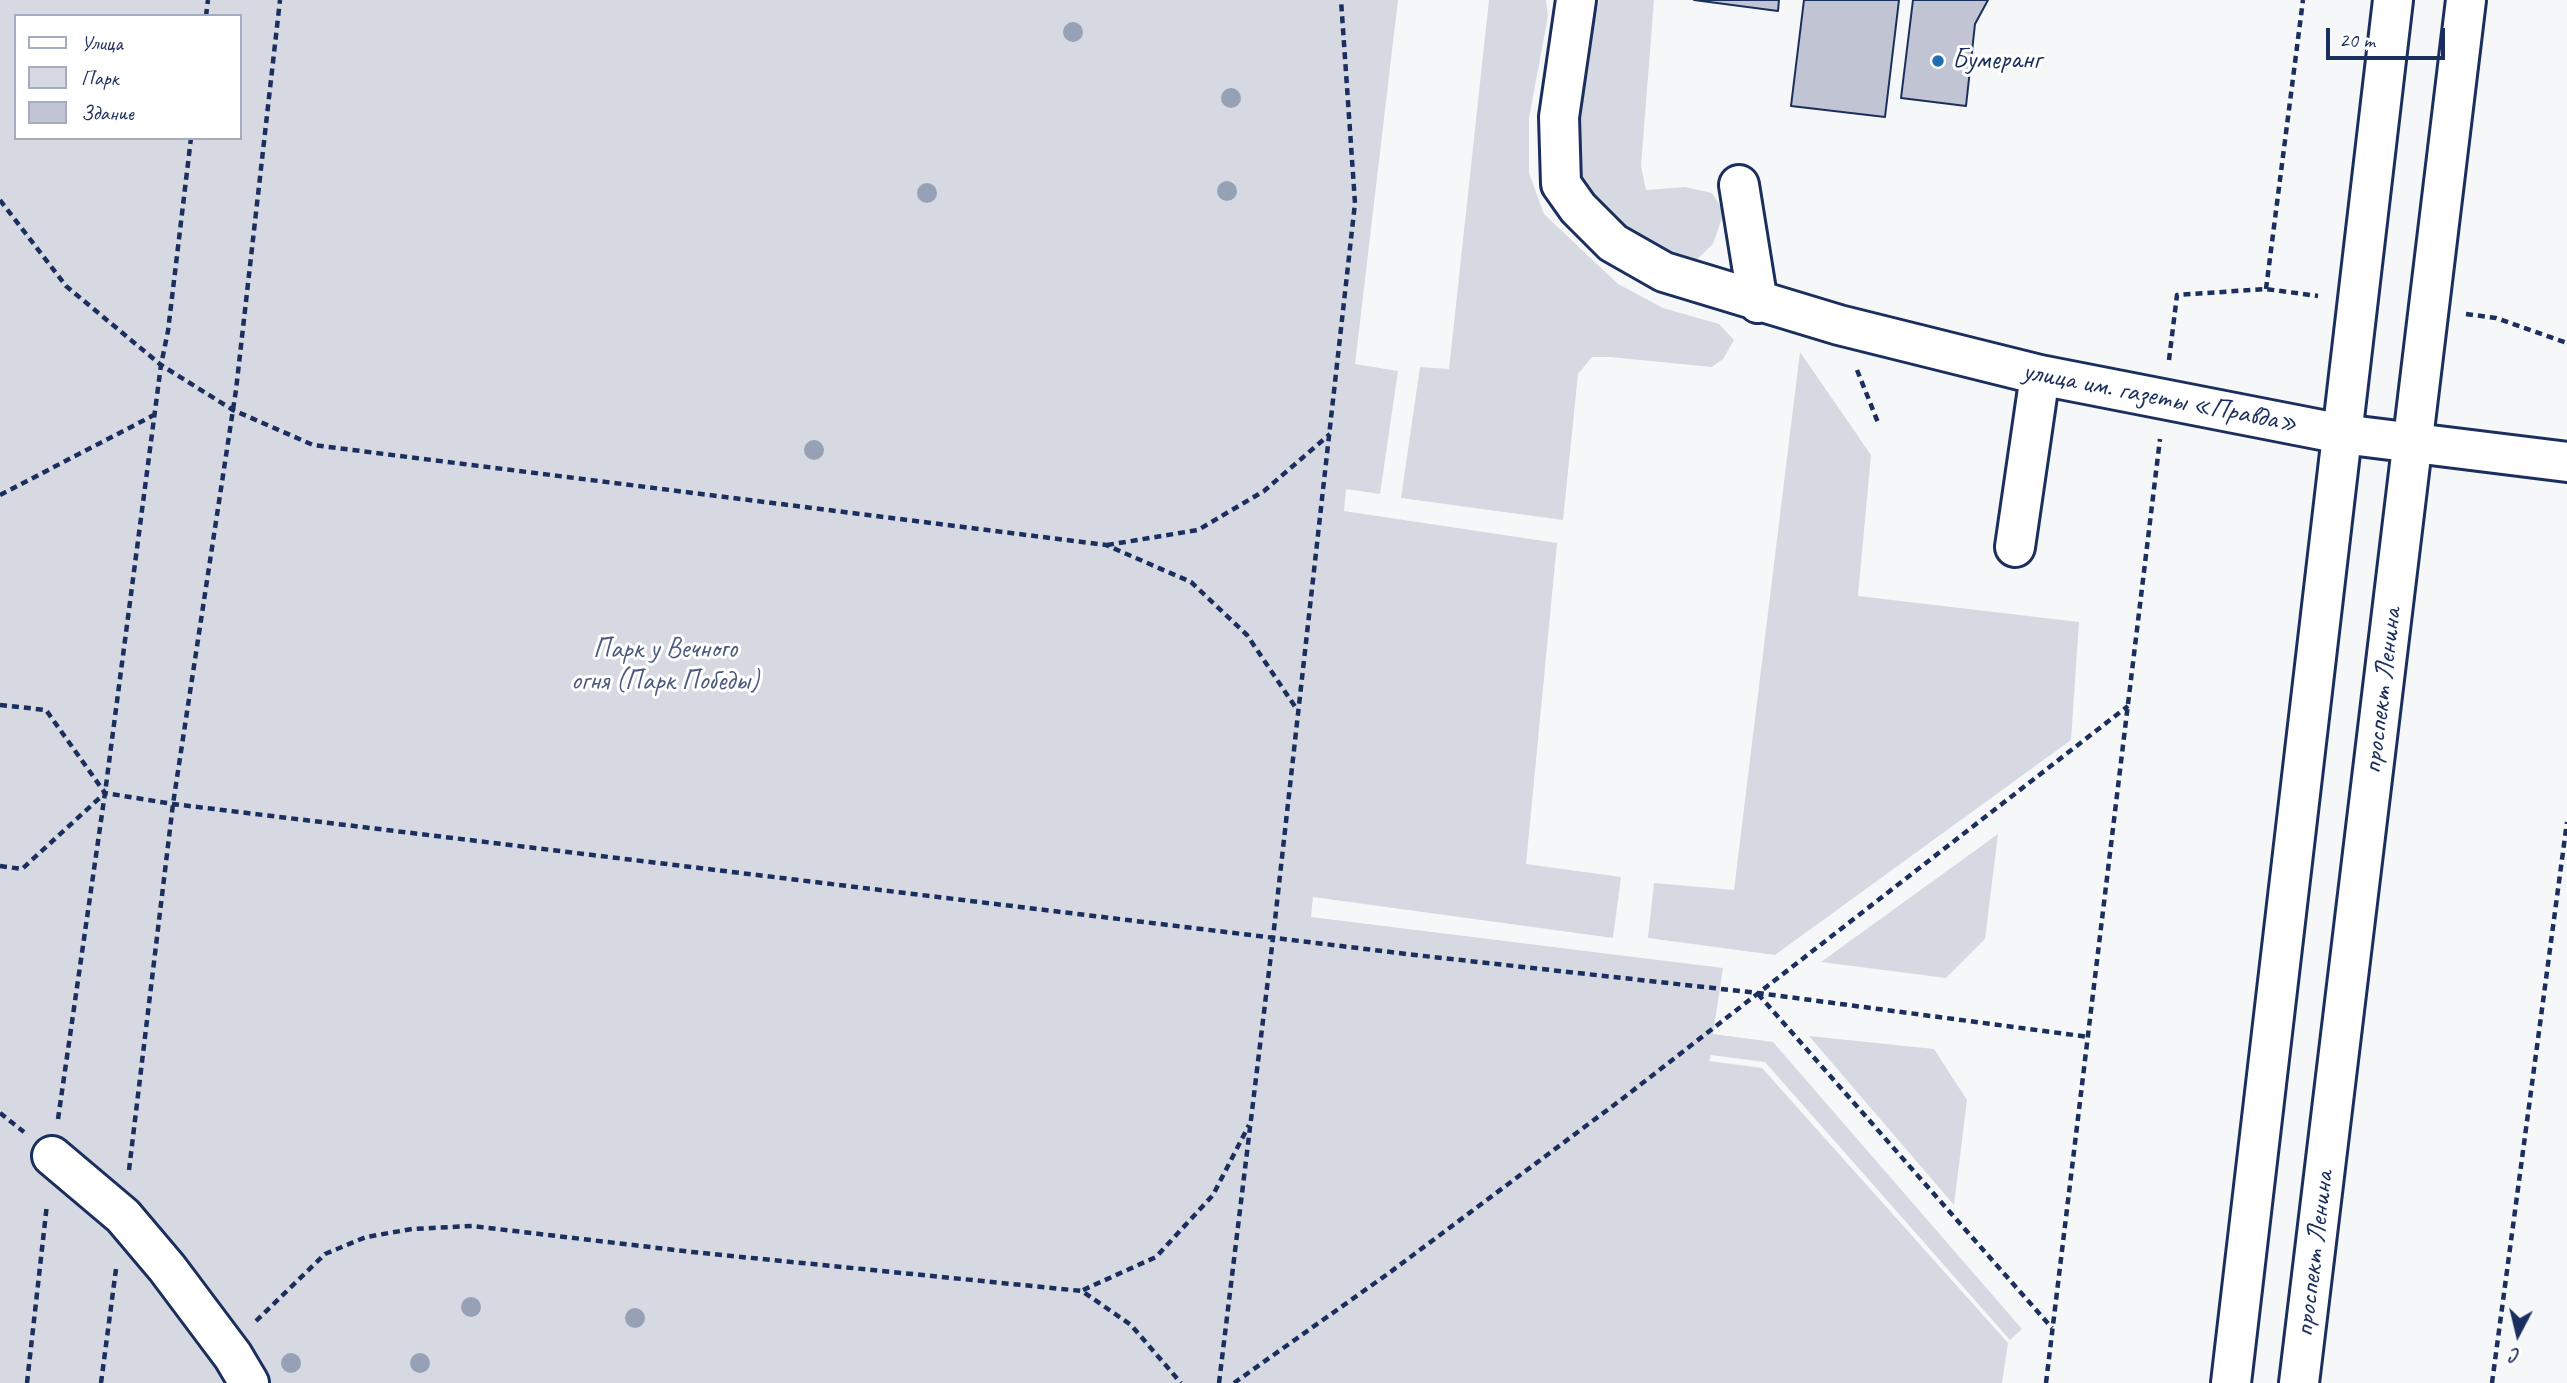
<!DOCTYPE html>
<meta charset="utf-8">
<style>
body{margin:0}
#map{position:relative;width:2567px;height:1383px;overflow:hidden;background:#f6f7f9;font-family:Caveat,sans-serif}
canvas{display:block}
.legend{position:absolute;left:14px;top:14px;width:228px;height:126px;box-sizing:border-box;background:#fff;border:2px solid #a4acbf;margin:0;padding:9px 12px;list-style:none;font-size:21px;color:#1b2f5e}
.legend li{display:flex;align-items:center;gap:14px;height:35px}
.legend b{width:35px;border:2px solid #a4acbf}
.north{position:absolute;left:2483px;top:1299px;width:70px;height:70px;-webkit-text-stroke:5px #fff;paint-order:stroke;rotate:187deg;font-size:19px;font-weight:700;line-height:28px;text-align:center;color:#1b2f5e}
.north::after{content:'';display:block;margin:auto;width:24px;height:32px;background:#1b2f5e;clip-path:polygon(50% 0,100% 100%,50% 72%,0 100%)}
.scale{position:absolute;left:2326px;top:28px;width:119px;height:32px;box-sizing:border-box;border:4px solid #1b2f5e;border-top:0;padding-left:9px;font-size:21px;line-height:24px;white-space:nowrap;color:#1b2f5e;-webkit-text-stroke:5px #fff;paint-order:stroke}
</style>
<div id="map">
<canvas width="2567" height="1383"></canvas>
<ul class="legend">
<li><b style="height:9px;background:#fff"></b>Улица</li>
<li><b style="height:19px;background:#d6d9e2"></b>Парк</li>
<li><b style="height:19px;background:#c0c4d3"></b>Здание</li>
</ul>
<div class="north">С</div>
<div class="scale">20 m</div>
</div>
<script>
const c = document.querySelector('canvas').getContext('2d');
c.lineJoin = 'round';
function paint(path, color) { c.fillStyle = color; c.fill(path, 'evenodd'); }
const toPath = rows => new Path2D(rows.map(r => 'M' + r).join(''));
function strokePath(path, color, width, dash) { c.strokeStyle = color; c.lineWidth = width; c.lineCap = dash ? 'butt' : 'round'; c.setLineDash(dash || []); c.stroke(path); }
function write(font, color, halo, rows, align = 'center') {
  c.font = font + ' Caveat,sans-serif'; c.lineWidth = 6; c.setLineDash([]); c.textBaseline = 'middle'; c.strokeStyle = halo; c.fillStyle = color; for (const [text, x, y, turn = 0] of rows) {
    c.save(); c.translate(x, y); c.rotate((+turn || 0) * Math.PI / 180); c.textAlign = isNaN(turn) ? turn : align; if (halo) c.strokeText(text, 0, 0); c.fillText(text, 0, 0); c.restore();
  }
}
const green = toPath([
 [0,0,1398,0,1355,364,1398,371,1380,494,1346,489,1344,511,1557,543,1526,864,1621,877,1613,938,1313,897,1311,917,1723,968,1713,1034,1773,1042,2022,1329,2010,1340,1765,1062,1711,1055,1709,1061,1762,1068,2008,1343,2002,1383,0,1383],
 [16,16,240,16,240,138,16,138],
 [1489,0,1546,0,1548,16,1529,118,1529,173,1544,214,1618,284,1663,308,1719,324,1734,340,1723,359,1712,367,1610,357,1592,357,1578,374,1563,520,1401,498,1420,367,1449,369],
 [1599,0,1654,0,1641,166,1646,190,1685,187,1712,193,1724,212,1713,244,1687,269,1647,249,1579,186,1577,160,1579,97],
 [1800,352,1871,455,1858,596,2079,622,2071,740,1775,955,1648,938,1654,883,1734,890],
 [1998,834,1985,939,1946,978,1821,962],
 [1809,1036,1934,1049,1967,1100,1954,1205]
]);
const building = toPath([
 [1694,0,1779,0,1778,11,1694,0],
 [1804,0,1899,0,1885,117,1791,106,1804,0],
 [1913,0,1988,0,1975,24,1966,106,1901,98,1913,0]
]);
const path = toPath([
 [206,16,208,0],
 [0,200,66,286,161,365,233,410,313,445,1106,545,1191,582,1247,635,1298,711],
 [2266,289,2303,0],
 [2466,314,2496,318,2567,343],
 [2169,360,2177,295,2266,289,2318,296],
 [1857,370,1879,425],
 [0,495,156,414],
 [1107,545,1198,530,1264,491,1330,434],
 [0,705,46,710,105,793,173,804,1415,955,1758,993,2089,1037],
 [0,866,22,869,105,793],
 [1758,994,2052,1328],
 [0,1113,24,1132],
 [58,1119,105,793,161,365,168,331,191,138],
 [129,1170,173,804,236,390,280,0],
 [1083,1290,1156,1257,1213,1195,1249,1125],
 [256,1321,325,1254,366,1237,412,1229,472,1226,692,1252,1082,1291,1131,1325,1181,1383],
 [27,1383,47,1204],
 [101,1383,116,1269],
 [1219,1383,1273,938,1355,203,1341,0],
 [1234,1383,1389,1273,1622,1099,2128,706],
 [2046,1383,2160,439],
 [2492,1383,2567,822]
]);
const minor = toPath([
 [1576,0,1559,117,1561,184,1578,208,1613,243,1664,272,1839,325,2040,375,2342,434,2567,462],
 [1739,185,1758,303],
 [2015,547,2040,375],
 [52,1156,123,1216,167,1268,233,1356,249,1383]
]);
const major = toPath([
 [2231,1383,2393,0],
 [2299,1383,2466,0]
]);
const trees = [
 [1073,32],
 [1231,98],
 [1227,191],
 [927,193],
 [814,450],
 [471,1307],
 [635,1318],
 [291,1363],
 [420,1363]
];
const markers = [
 [1938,61,7,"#1f6fb2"]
];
const poiNames = [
 ["Бумеранг",1952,61]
];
const streetNames = [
 ["улица им. газеты «Правда»",2160,398,11],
 ["проспект Ленина",2383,691,-83],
 ["проспект Ленина",2315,1254,-83]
];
const parkNames = [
 ["Парк у Вечного",665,650],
 ["огня (Парк Победы)",665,682]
];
paint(green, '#d6d9e2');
paint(building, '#c0c4d3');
strokePath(building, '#1b2f5e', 2);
strokePath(minor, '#1b2f5e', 44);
strokePath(major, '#1b2f5e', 44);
strokePath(path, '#1b2f5e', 4.5, [7, 5]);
strokePath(minor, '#fff', 38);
strokePath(major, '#fff', 38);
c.fillStyle = '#97a1b6';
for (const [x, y] of trees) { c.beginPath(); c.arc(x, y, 10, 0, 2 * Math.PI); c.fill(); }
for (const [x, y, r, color] of markers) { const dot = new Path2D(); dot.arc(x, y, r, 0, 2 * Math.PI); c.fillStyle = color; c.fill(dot); strokePath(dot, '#fff', 2.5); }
write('28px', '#1b2f5e', '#fff', poiNames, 'left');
write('28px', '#1b2f5e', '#fff', streetNames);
write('28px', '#4a5a7f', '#fff', parkNames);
</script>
